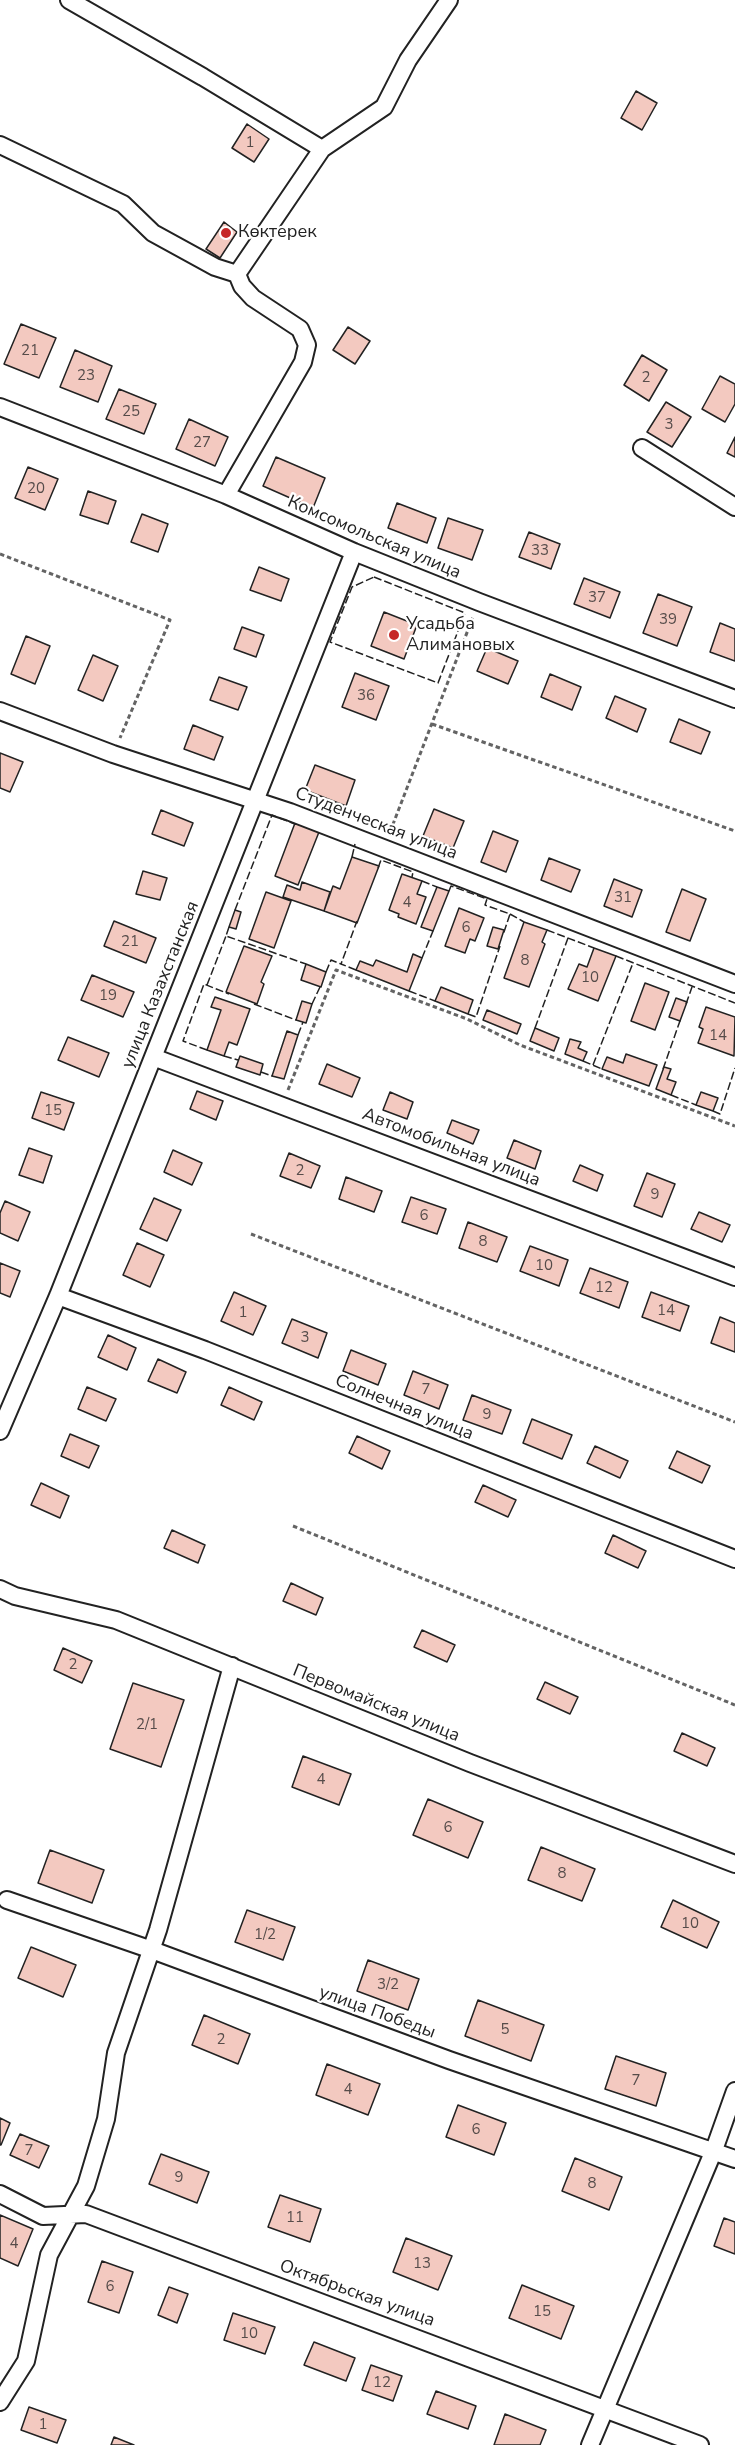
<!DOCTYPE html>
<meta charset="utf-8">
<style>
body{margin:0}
canvas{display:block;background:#fff}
</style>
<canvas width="735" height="2445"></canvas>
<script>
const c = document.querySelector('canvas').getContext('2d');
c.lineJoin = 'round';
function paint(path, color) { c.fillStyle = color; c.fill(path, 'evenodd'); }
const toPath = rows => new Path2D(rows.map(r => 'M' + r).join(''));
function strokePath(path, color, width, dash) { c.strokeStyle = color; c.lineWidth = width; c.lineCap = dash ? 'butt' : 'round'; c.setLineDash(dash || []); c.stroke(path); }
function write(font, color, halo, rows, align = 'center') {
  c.font = font + ' "Nunito Sans",sans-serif'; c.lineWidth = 4.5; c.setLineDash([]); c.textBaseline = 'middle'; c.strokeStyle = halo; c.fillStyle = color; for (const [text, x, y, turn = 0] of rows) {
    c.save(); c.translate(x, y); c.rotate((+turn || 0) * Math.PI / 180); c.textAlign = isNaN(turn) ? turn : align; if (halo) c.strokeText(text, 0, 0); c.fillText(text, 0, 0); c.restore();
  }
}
const building = toPath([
 [636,91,657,103,642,130,621,118,636,91],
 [247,124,269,139,254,162,232,148,247,124],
 [224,222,237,232,220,258,206,249,224,222],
 [21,324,56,338,39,378,4,364,21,324],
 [348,327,370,341,355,364,333,350,348,327],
 [75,350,112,366,98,402,60,387,75,350],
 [642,355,667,370,649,401,624,385,642,355],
 [720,376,735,384,735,404,725,422,702,409,720,376],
 [119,389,156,404,144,434,106,419,119,389],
 [666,402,691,417,672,447,647,432,666,402],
 [189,419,228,437,215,466,176,449,189,419],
 [735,437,735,457,727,453,735,437],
 [276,457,325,478,313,508,263,486,276,457],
 [28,467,58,479,45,510,15,498,28,467],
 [88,491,116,501,108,524,80,515,88,491],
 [397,503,436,518,427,543,388,528,397,503],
 [142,514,168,524,158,552,131,542,142,514],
 [448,518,483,530,472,560,438,548,448,518],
 [529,532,560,544,551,569,519,557,529,532],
 [259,567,289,579,281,601,250,590,259,567],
 [584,578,620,592,610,618,574,604,584,578],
 [658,594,692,607,677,646,643,633,658,594],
 [384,612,417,625,404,659,371,646,384,612],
 [720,623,735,629,735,661,710,652,720,623],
 [242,627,264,635,256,657,234,649,242,627],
 [26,636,50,646,35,684,11,674,26,636],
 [487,648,518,661,508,684,477,671,487,648],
 [93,655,118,666,103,701,78,690,93,655],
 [355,673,389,686,376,720,342,707,355,673],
 [550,674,581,687,572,710,541,697,550,674],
 [219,677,247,687,238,710,210,700,219,677],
 [615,696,646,709,637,732,606,718,615,696],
 [679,719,710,732,701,754,670,742,679,719],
 [193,725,223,737,214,760,184,749,193,725],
 [0,753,23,762,10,792,0,788,0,753],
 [315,765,355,780,346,806,305,790,315,765],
 [434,809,464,821,453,848,423,836,434,809],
 [161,810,193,823,184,846,152,834,161,810],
 [295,823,319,832,298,885,275,876,295,823],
 [493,831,518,841,506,872,481,862,493,831],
 [352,857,379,866,357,923,324,911,333,886,340,889,352,857],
 [549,858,580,870,571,892,541,880,549,858],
 [143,871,167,878,160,900,136,894,143,871],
 [402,874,422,881,417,894,426,897,416,924,398,917,399,914,389,910,402,874],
 [614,879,642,890,632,917,604,906,614,879],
 [302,882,330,892,324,911,283,897,287,885,300,890,302,882],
 [437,887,449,891,433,931,421,927,437,887],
 [682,889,706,899,690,941,666,932,682,889],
 [266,892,291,901,274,948,249,939,266,892],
 [459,908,484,918,475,941,470,939,465,953,445,946,459,908],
 [235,910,241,912,236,929,229,927,235,910],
 [114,921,156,938,146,963,104,946,114,921],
 [524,922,547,930,542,942,545,944,529,987,504,978,524,922],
 [493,927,504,930,498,949,487,946,493,927],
 [244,946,272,956,261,982,264,984,257,1004,226,992,244,946],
 [594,948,616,956,598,1001,568,989,579,964,587,967,594,948],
 [413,954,422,958,409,991,356,970,360,961,373,966,376,960,407,972,413,954],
 [306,964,326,972,321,987,301,980,306,964],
 [92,975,134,992,123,1017,81,1000,92,975],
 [645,983,669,992,655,1030,631,1021,645,983],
 [441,987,473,1000,468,1014,435,1001,441,987],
 [215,997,250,1009,237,1045,229,1042,224,1056,207,1050,221,1010,211,1007,215,997],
 [676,998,687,1002,680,1021,669,1017,676,998],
 [302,1001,312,1004,306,1023,296,1020,302,1001],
 [706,1007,735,1017,734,1056,698,1043,703,1029,699,1027,706,1007],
 [487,1010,521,1024,517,1034,483,1020,487,1010],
 [535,1028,559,1038,554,1051,530,1041,535,1028],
 [287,1031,298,1035,284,1079,272,1076,287,1031],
 [68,1037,109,1053,99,1077,58,1060,68,1037],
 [570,1039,581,1042,578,1048,587,1052,583,1061,565,1054,570,1039],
 [626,1054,657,1065,649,1086,602,1069,607,1057,623,1063,626,1054],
 [240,1056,263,1064,260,1075,236,1067,240,1056],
 [327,1064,360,1078,352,1097,319,1084,327,1064],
 [664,1067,671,1069,667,1079,676,1082,671,1095,656,1089,664,1067],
 [197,1091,223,1101,216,1120,190,1109,197,1091],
 [41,1092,74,1103,64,1130,32,1118,41,1092],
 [390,1092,413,1102,407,1119,383,1110,390,1092],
 [701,1092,718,1098,713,1111,696,1105,701,1092],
 [452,1120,479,1130,473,1144,447,1133,452,1120],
 [514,1140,541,1151,535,1169,507,1158,514,1140],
 [29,1148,52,1156,43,1183,19,1175,29,1148],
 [173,1150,202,1163,192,1185,164,1172,173,1150],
 [289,1153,320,1166,311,1188,280,1176,289,1153],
 [580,1165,603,1175,597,1191,573,1181,580,1165],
 [647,1173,675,1184,662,1217,634,1206,647,1173],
 [346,1177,382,1191,374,1212,339,1199,346,1177],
 [411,1197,446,1209,437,1234,402,1222,411,1197],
 [154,1198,181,1210,167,1241,140,1229,154,1198],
 [5,1201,30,1212,18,1241,0,1233,0,1213,5,1201],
 [699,1212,730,1225,722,1242,691,1229,699,1212],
 [468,1222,507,1237,497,1262,459,1248,468,1222],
 [137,1243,164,1255,150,1287,123,1275,137,1243],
 [530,1246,568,1260,559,1286,520,1271,530,1246],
 [0,1263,20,1271,10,1297,0,1293,0,1263],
 [590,1268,628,1282,619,1308,580,1293,590,1268],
 [234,1292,266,1306,253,1335,221,1321,234,1292],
 [651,1292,689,1306,680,1331,642,1317,651,1292],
 [720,1317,735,1323,735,1352,711,1343,720,1317],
 [292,1319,327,1333,318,1358,282,1343,292,1319],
 [108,1335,136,1348,127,1370,98,1357,108,1335],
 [351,1350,386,1364,378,1385,343,1371,351,1350],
 [158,1359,186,1372,177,1393,148,1381,158,1359],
 [413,1371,448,1385,439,1409,404,1395,413,1371],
 [87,1387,116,1399,106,1421,78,1409,87,1387],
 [229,1387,262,1402,254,1420,221,1405,229,1387],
 [472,1395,511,1410,502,1434,463,1420,472,1395],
 [532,1419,572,1435,562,1459,523,1443,532,1419],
 [70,1434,99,1446,89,1468,61,1456,70,1434],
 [357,1436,390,1451,382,1469,349,1453,357,1436],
 [595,1446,628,1461,620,1478,587,1463,595,1446],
 [677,1451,710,1466,702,1483,669,1468,677,1451],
 [41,1483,69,1496,60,1518,31,1505,41,1483],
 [483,1485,516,1500,508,1517,475,1502,483,1485],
 [172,1530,205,1545,198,1563,164,1548,172,1530],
 [613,1535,646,1551,638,1568,605,1553,613,1535],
 [291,1583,323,1598,316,1615,283,1601,291,1583],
 [422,1630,455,1645,447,1662,414,1647,422,1630],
 [63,1648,92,1661,82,1683,54,1670,63,1648],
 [545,1682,578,1697,570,1714,537,1699,545,1682],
 [133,1683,184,1700,161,1767,110,1749,133,1683],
 [682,1733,715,1748,707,1766,674,1751,682,1733],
 [303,1756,351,1774,339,1805,292,1787,303,1756],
 [428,1799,483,1822,468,1858,413,1835,428,1799],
 [541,1847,595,1869,582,1901,528,1880,541,1847],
 [50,1850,104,1870,92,1903,38,1883,50,1850],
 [673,1900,719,1922,707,1948,661,1927,673,1900],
 [247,1910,295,1927,283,1960,235,1942,247,1910],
 [31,1947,76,1965,63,1997,18,1978,31,1947],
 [368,1960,419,1979,408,2010,357,1991,368,1960],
 [478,2000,544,2025,531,2061,465,2036,478,2000],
 [204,2015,250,2034,238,2064,192,2045,204,2015],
 [616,2056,666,2073,656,2106,605,2089,616,2056],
 [327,2064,380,2084,368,2115,316,2095,327,2064],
 [458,2105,506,2123,494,2155,446,2137,458,2105],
 [0,2118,10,2123,1,2145,0,2145,0,2118],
 [20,2134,49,2146,39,2168,10,2155,20,2134],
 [161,2154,209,2172,197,2203,149,2184,161,2154],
 [575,2158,622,2177,609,2210,562,2191,575,2158],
 [280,2195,321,2209,310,2242,268,2227,280,2195],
 [0,2215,33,2229,18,2266,0,2258,0,2215],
 [724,2218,735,2222,735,2254,714,2246,724,2218],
 [406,2238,452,2256,438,2290,393,2272,406,2238],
 [102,2261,133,2272,119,2313,88,2302,102,2261],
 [522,2285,574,2306,561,2339,509,2318,522,2285],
 [169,2287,188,2294,177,2323,158,2315,169,2287],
 [233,2313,275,2327,265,2354,224,2340,233,2313],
 [314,2342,355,2358,346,2381,304,2365,314,2342],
 [371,2365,402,2376,393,2401,362,2390,371,2365],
 [436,2391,476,2406,468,2429,427,2414,436,2391],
 [29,2407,66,2420,57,2443,21,2430,29,2407],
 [505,2414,546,2430,540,2445,494,2445,505,2414],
 [114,2437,134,2445,111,2445,114,2437]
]);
const path = toPath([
 [0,554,170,620,120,738],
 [432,724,735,831],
 [390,832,473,617],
 [288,1090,336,970,467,1019,520,1045,735,1126],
 [251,1234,735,1422],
 [293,1526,735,1705]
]);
const street = toPath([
 [69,0,203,77,322,149],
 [0,145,123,204,153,233,215,267,237,274],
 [237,274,322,149,384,107,408,60,449,0],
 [0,407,226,495,354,552,479,602,735,699],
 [642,448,735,507],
 [226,495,303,362,307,345,300,329,253,298,242,286,237,274],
 [0,711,113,754,290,812,735,984],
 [153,1057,735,1277],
 [58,1296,205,1350,735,1559],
 [0,1431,58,1296,354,552],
 [0,1589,15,1596,116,1620,470,1763,735,1864],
 [7,1900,152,1950,449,2060,735,2159],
 [0,2194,43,2216,86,2214,700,2445],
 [0,2402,26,2361,49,2255,86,2186,106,2119,116,2053,158,1930,232,1666],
 [590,2445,714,2150,735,2091]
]);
const fence = toPath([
 [374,577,465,613,438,683,330,642,352,587,374,577],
 [352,857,355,844],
 [378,868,381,860,413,872,412,877],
 [422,881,437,887],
 [449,891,451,886,487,899,485,905,510,914,503,935],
 [235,910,272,815,295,824],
 [510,914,524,922],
 [229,927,226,936,306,964],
 [547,930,594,948],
 [616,956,735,1003],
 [422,958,433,931],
 [356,970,341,964,357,921],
 [326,972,331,960,341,964],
 [207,985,226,936],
 [409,991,435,1001],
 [254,1004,296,1020],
 [312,1004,320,987],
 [686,1004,692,987],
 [468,1014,476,1017,500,946],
 [535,1028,568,938],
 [298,1035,303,1022],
 [207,1050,183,1041,204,984,229,994],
 [224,1056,238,1060],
 [583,1061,602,1069],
 [593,1065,633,963],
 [663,1069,681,1018],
 [261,1072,272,1076],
 [671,1095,696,1105],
 [713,1111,720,1114,735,1068]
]);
const markers = [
 [226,233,6,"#c62828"],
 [394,635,6,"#c62828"]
];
const numberNames = [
 ["1",250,143],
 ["21",30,351],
 ["23",86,376],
 ["2",646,378],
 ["25",131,412],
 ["3",669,425],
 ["27",202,443],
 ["20",36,489],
 ["33",540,551],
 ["37",597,598],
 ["39",668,620],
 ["36",366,696],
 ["31",623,898],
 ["4",407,903],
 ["6",466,928],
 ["21",130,942],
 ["8",525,961],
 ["10",590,978],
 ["19",108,996],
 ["14",718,1036],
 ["15",53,1111],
 ["2",300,1171],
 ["9",655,1195],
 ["6",424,1216],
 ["8",483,1242],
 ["10",544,1266],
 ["12",604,1288],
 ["14",666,1311],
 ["1",243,1313],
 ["3",305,1338],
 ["7",426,1390],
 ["9",487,1415],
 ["2",73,1665],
 ["2/1",147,1725],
 ["4",321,1780],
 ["6",448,1828],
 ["8",562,1874],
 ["10",690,1924],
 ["1/2",265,1935],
 ["3/2",388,1985],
 ["5",505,2030],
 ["2",221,2040],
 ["7",636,2081],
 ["4",348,2090],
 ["6",476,2130],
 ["7",29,2151],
 ["9",179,2178],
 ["8",592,2184],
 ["11",295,2218],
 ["4",14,2244],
 ["13",422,2264],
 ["6",110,2287],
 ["15",542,2312],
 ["10",249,2334],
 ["12",382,2383],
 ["1",43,2425]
];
const poiNames = [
 ["Көктерек",238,233],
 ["Усадьба",406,625],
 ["Алимановых",406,646]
];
const streetNames = [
 ["Комсомольская улица",374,538,23],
 ["Студенческая улица",376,824,21],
 ["улица Казахстанская",161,985,-68],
 ["Автомобильная улица",451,1148,21],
 ["Солнечная улица",404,1408,22],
 ["Первомайская улица",376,1704,22],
 ["улица Победы",377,2013,20],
 ["Октябрьская улица",357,2294,20]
];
paint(building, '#f3c9c0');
strokePath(building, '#222', 1.5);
strokePath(street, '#222', 20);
strokePath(path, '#646464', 3, [4.5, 3]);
strokePath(street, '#fff', 16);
strokePath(fence, '#222', 1.5, [8, 3]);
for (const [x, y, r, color] of markers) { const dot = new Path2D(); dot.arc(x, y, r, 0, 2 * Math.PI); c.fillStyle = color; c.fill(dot); strokePath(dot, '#fff', 2); }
write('15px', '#564c4a', null, numberNames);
write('18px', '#222', '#fff', poiNames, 'left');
write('18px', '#222', '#fff', streetNames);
</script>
